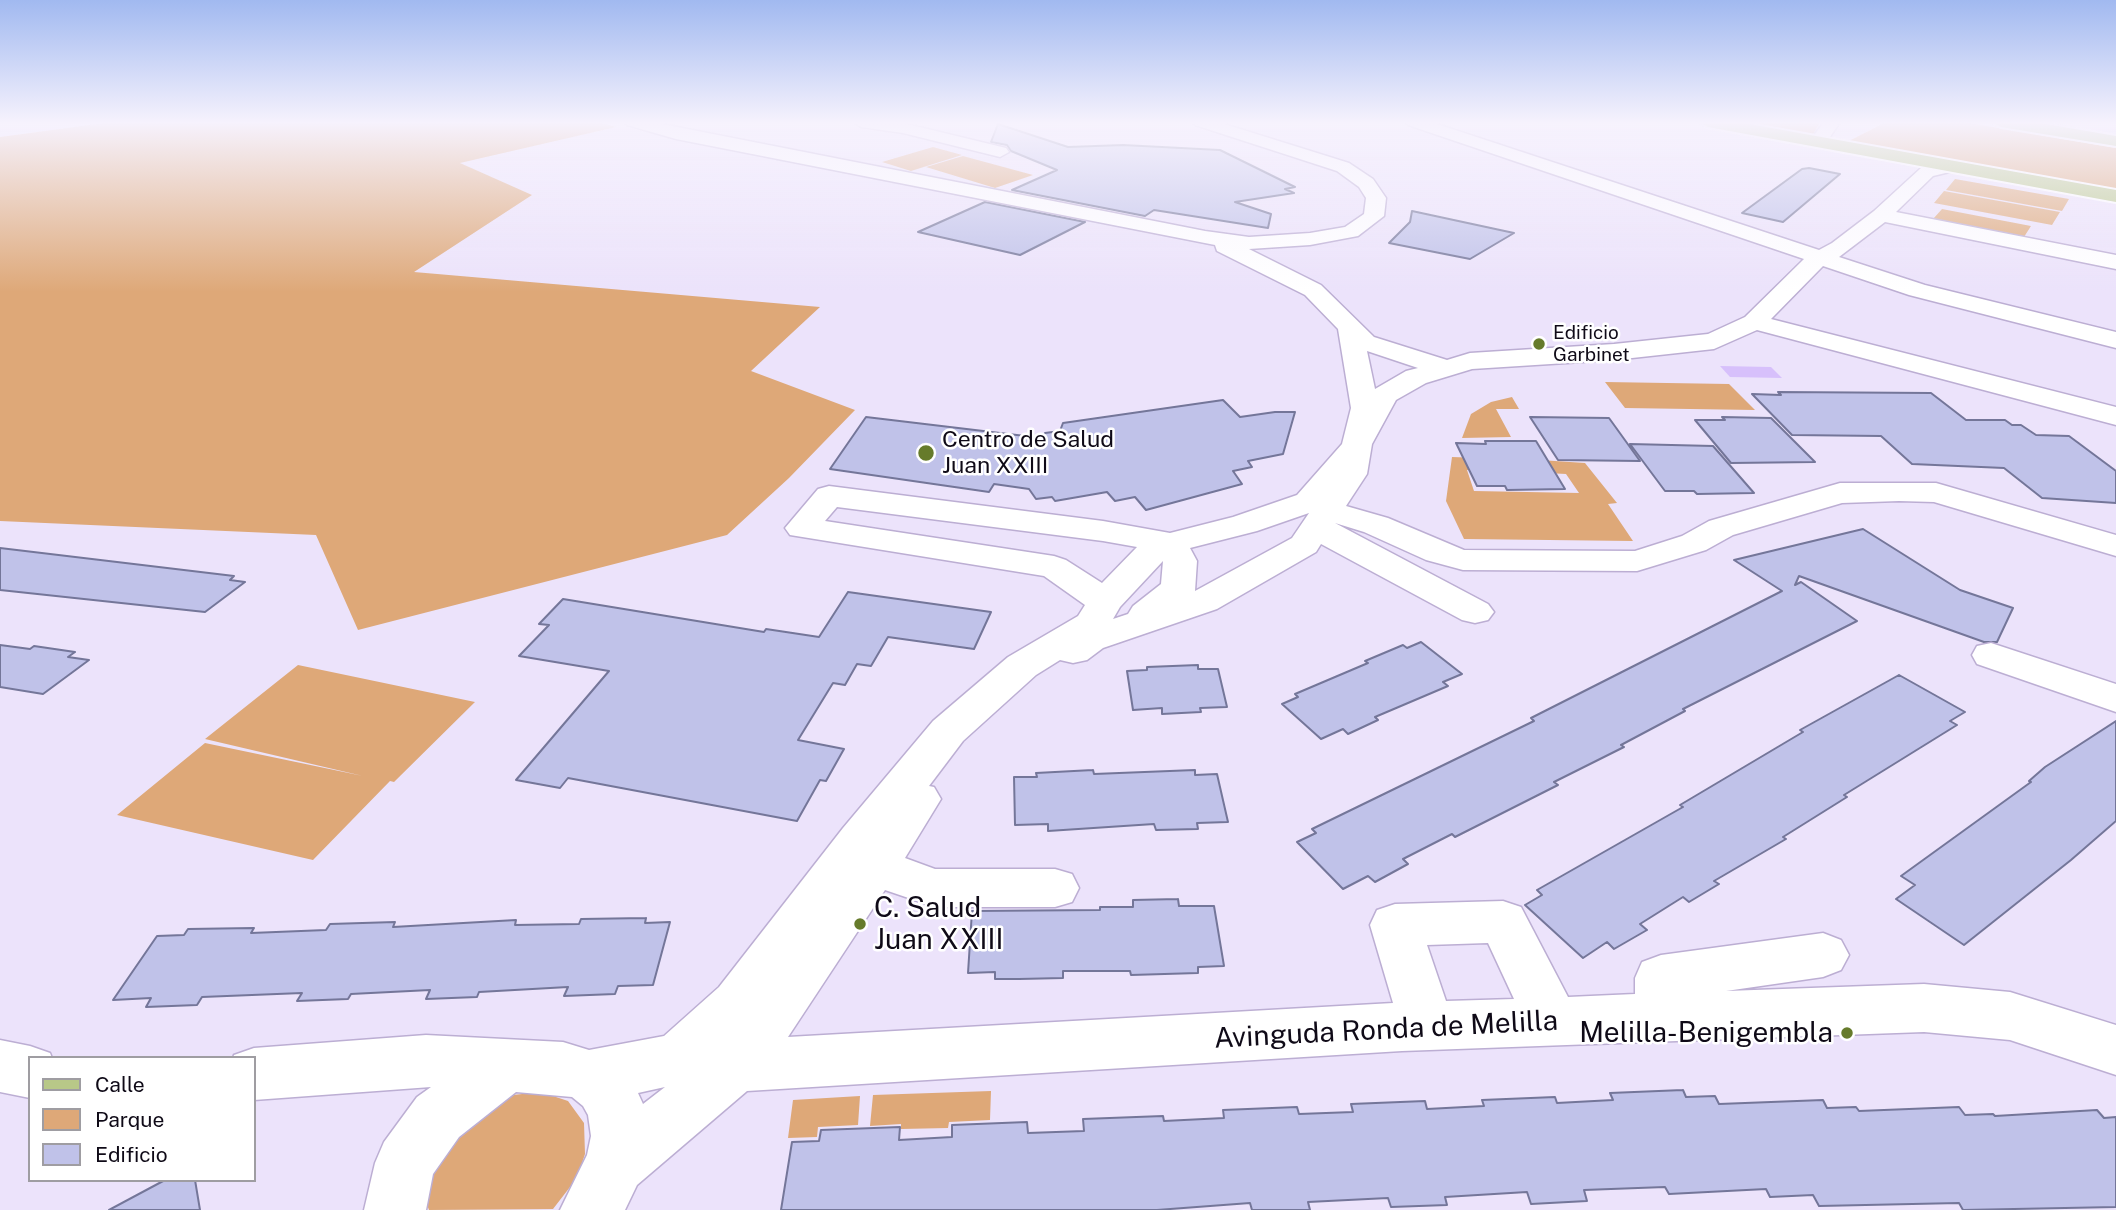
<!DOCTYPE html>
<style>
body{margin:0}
#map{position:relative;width:2116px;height:1210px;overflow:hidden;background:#ece3fb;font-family:"Public Sans",sans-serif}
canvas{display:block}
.legend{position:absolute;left:28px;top:1056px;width:228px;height:126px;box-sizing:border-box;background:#fff;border:2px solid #9f9da2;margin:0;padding:9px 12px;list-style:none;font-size:21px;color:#0f0a17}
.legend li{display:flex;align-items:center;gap:14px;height:35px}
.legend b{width:35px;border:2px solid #9f9da2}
</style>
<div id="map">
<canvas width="2116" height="1210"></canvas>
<ul class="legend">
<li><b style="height:9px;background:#b8c888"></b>Calle</li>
<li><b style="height:19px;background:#dea878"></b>Parque</li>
<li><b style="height:19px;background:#c0c2e9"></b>Edificio</li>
</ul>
</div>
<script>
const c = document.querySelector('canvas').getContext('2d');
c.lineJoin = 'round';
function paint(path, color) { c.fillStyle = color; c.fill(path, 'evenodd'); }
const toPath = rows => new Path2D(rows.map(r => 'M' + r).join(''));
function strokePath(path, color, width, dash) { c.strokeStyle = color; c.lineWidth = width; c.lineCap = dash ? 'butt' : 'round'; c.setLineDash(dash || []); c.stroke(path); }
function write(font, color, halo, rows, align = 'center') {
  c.font = font + ' "Public Sans",sans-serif'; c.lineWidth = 5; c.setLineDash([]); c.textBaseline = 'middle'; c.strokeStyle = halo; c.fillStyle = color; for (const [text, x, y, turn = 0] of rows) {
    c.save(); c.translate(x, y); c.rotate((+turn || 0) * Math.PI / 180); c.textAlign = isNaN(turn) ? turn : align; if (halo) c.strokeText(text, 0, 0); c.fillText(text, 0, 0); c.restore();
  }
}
const green = toPath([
 [112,122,597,122,616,127,460,163,532,195,414,272,820,307,751,371,855,410,789,478,727,535,358,630,316,535,0,521,0,137],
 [1722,122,1820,122,1811,138],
 [1886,122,1963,122,2116,148,2116,189,1849,141],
 [933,147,962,155,911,171,882,162],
 [963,156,1033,175,995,188,926,167],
 [1955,179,2069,199,2062,211,1946,190],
 [1944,191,2060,212,2052,225,1934,203],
 [1942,209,2031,226,2024,237,1933,219],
 [1605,382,1729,384,1755,410,1625,408],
 [1512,397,1519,409,1496,409,1511,437,1462,438,1471,414,1491,402],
 [1452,457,1481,458,1488,470,1467,470,1474,491,1579,493,1566,474,1547,473,1540,460,1585,463,1617,503,1608,504,1633,541,1464,539,1446,501],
 [298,665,475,702,394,782,390,781,313,860,117,815,205,743,363,776,205,739],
 [991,1091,990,1120,949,1122,948,1128,901,1129,901,1124,870,1126,873,1095],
 [541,1092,568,1101,584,1123,585,1154,577,1178,553,1209,429,1210,426,1202,427,1180,477,1112,513,1095],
 [860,1096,858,1125,818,1127,817,1137,788,1138,793,1100]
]);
const water = toPath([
 [1720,366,1771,367,1782,378,1730,377]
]);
const building = toPath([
 [998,124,1068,147,1123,145,1220,150,1295,187,1285,189,1294,193,1235,202,1271,214,1268,228,1154,210,1145,216,1012,190,1057,170,1011,151,1007,145,991,142,998,124],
 [1809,168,1840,174,1783,222,1742,213,1802,169,1809,168],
 [985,202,1085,222,1020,255,918,232,985,202],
 [1412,211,1514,233,1470,259,1389,243,1410,222,1412,211],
 [1778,392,1931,393,1966,420,2005,420,2012,425,2021,425,2036,435,2069,436,2116,471,2116,503,2042,498,2004,468,1912,464,1881,436,1792,435,1752,394,1781,395,1778,392],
 [1223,400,1240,417,1275,412,1295,412,1283,454,1248,461,1252,467,1233,471,1242,484,1146,510,1135,497,1115,501,1107,492,1055,501,1052,497,1036,499,1029,489,994,484,989,492,830,469,866,417,1042,438,1045,433,1060,431,1063,423,1223,400],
 [1530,417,1609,418,1640,461,1558,460,1530,417],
 [1722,417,1771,418,1815,462,1731,463,1695,420,1725,420,1722,417],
 [1485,441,1536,441,1565,489,1507,490,1505,486,1477,486,1456,443,1486,444,1485,441],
 [1630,444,1713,446,1754,493,1697,494,1694,491,1665,491,1630,444],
 [1863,529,1960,590,2013,608,1997,642,1984,642,1799,576,1795,585,1801,582,1857,621,1683,709,1685,711,1621,745,1624,747,1554,782,1558,785,1455,837,1452,834,1403,859,1408,864,1375,882,1368,876,1343,889,1297,842,1316,833,1312,829,1534,721,1531,718,1782,591,1734,560,1863,529],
 [0,548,234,576,230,580,245,582,205,612,0,590,0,548],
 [848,592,991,612,974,649,888,637,871,666,857,664,845,685,833,683,798,740,844,749,826,781,820,780,797,821,568,778,560,788,516,780,609,671,519,656,549,625,539,624,563,599,764,632,766,629,819,637,848,592],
 [1421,642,1462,674,1443,682,1448,686,1375,717,1378,720,1348,734,1343,729,1321,739,1282,704,1298,697,1295,694,1368,663,1365,661,1403,645,1407,648,1421,642],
 [0,645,30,649,34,646,75,652,68,657,89,660,43,694,0,687,0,645],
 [1198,665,1198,669,1218,669,1227,707,1200,708,1201,712,1162,714,1162,708,1133,710,1127,671,1147,670,1147,667,1198,665],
 [1899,675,1965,712,1950,721,1957,725,1844,795,1847,797,1783,837,1786,839,1714,881,1719,884,1689,902,1683,897,1640,924,1647,930,1614,949,1607,942,1583,958,1525,905,1542,895,1537,890,1683,807,1680,805,1803,732,1800,730,1899,675],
 [2116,721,2116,821,2071,860,1964,945,1896,899,1915,885,1901,876,2031,782,2029,781,2045,767,2116,721],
 [1093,770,1094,774,1195,770,1195,775,1217,774,1228,822,1197,823,1198,829,1156,830,1154,824,1048,831,1048,824,1015,825,1014,777,1037,777,1036,773,1093,770],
 [1178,899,1179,906,1214,906,1224,966,1198,967,1198,973,1131,975,1130,971,1063,971,1063,978,1019,979,995,979,995,972,968,973,972,911,1100,910,1100,907,1133,907,1133,900,1178,899],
 [646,918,645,923,670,922,653,985,618,986,615,994,564,996,568,987,479,992,477,997,426,999,430,990,351,994,348,999,297,1001,302,993,202,997,197,1005,146,1007,151,998,113,1000,157,936,184,935,188,929,254,928,251,933,326,930,330,924,395,922,393,927,516,920,515,925,579,924,581,919,646,918],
 [1683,1090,1686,1097,1715,1096,1719,1104,1823,1100,1827,1108,1856,1107,1859,1111,1959,1107,1965,1115,1993,1114,1995,1116,2097,1110,2104,1118,2116,1117,2116,1207,1963,1210,1959,1203,1819,1206,1813,1195,1770,1197,1766,1189,1669,1194,1665,1187,1584,1190,1587,1201,1531,1204,1527,1192,1445,1197,1447,1205,1391,1207,1388,1198,1308,1202,1310,1210,1252,1210,1250,1203,1157,1210,781,1210,792,1142,819,1141,821,1130,900,1127,899,1140,952,1137,952,1125,1027,1122,1028,1133,1084,1131,1083,1119,1163,1116,1164,1121,1224,1118,1223,1110,1297,1107,1299,1114,1353,1112,1351,1104,1425,1101,1427,1109,1484,1106,1482,1100,1555,1097,1557,1103,1613,1100,1610,1093,1683,1090],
 [165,1180,195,1180,200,1210,109,1210,165,1180]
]);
const minor = toPath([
 [625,122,652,122,1205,231,1249,237,1310,233,1345,227,1364,214,1366,198,1359,187,1337,171,1195,125,1193,122,1218,122,1349,163,1373,179,1386,198,1384,216,1358,236,1310,245,1249,249,1321,285,1374,337,1447,360,1470,353,1614,344,1708,334,1745,317,1804,259,1408,125,1406,122,1431,122,1819,250,1832,243,1874,211,1921,168,1952,161,1958,162,1961,166,1958,170,1933,176,1896,212,2116,255,2116,269,1885,222,1839,257,1925,285,2116,332,2116,348,1909,295,1823,266,1771,319,2116,407,2116,425,1757,330,1714,349,1614,360,1472,369,1426,383,1396,400,1372,444,1367,474,1346,506,1388,518,1464,550,1635,551,1682,536,1709,521,1840,483,1936,483,2116,535,2116,556,1934,502,1899,501,1842,503,1733,535,1706,550,1637,571,1463,570,1426,560,1364,532,1335,523,1488,604,1494,612,1488,620,1475,623,1462,620,1321,544,1316,552,1217,609,1103,648,1087,660,1073,663,1060,660,1036,675,963,741,929,786,934,787,941,799,905,858,935,869,1055,869,1072,874,1079,888,1072,902,1055,907,935,907,885,890,788,1037,1393,1003,1370,925,1377,910,1395,904,1503,901,1521,907,1568,997,1635,994,1635,978,1642,962,1661,955,1823,933,1841,940,1849,955,1841,970,1823,977,1726,991,1924,984,2010,992,2116,1025,2116,1075,2010,1040,1924,1032,1402,1051,747,1091,637,1185,625,1210,560,1210,587,1155,591,1136,588,1115,583,1106,572,1097,516,1092,459,1137,433,1174,426,1210,364,1210,375,1163,384,1142,417,1097,431,1087,254,1100,254,1058,233,1058,234,1055,254,1048,426,1035,563,1042,589,1050,664,1036,719,987,843,828,933,721,1008,657,1078,616,1085,605,1044,576,790,535,785,528,818,489,829,486,1103,521,1170,533,1233,517,1297,495,1342,444,1351,408,1338,329,1305,295,1217,251,1215,245,676,139,627,125,625,122],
 [1367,351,1418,368,1406,371,1375,389,1367,351],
 [837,507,1103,541,1137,547,1102,583,1066,560,1054,556,825,521,837,507],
 [1309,513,1292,538,1195,591,1197,561,1190,548,1257,531,1309,513],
 [1163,561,1161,584,1133,606,1128,614,1113,619,1120,607,1163,561],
 [1488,943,1514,999,1446,1001,1427,945,1488,943],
 [665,1087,643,1104,638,1093,665,1087],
 [853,122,903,123,1006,148,1009,152,1000,157,903,133,861,127,853,122],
 [1824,122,1840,122,1824,146,1812,146,1809,142,1824,122],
 [1991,643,2116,684,2116,712,1977,664,1972,655,1977,646,1991,643],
 [0,1040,30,1046,50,1053,52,1058,30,1058,30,1098,0,1092,0,1040]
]);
const major = toPath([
 [1700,122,1738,122,2116,190,2116,202,1708,127,1700,122],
 [1993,122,2034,122,2116,136,2116,146,2001,127,1993,122]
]);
const markers = [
 [1539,344,7,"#667b2b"],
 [926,453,9,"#667b2b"],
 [860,924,7,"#667b2b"],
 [1847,1033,7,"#667b2b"]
];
const farPoinames = [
 ["Edificio",1553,333],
 ["Garbinet",1553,355]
];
const poiNames = [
 ["Centro de Salud",942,440],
 ["Juan XXIII",942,466]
];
const nearPoinames = [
 ["C. Salud",874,908],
 ["Juan XXIII",874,940],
 ["Melilla-Benigembla",1833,1033,"right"]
];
const nearStreetnames = [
 ["Avinguda Ronda de Melilla",1386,1030,-3]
];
paint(green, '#dea878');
paint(water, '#d7c0fb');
paint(building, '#c0c2e9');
strokePath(building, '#747699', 2);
strokePath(minor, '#bcaed3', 3);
strokePath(major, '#fff', 4);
paint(minor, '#fff');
paint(major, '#b8c888');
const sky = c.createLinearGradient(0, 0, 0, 292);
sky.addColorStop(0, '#a1b9f0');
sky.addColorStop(0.42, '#f6f2fd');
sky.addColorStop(1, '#f6f2fd00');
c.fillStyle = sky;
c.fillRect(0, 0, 2116, 292);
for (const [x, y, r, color] of markers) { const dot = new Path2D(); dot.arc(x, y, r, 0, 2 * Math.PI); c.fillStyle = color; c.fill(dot); strokePath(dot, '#fff', 2.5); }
write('19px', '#0f0a17', '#fff', farPoinames, 'left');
write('23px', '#0f0a17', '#fff', poiNames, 'left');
write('28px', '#0f0a17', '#fff', nearPoinames, 'left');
write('28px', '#0f0a17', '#fff', nearStreetnames);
</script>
